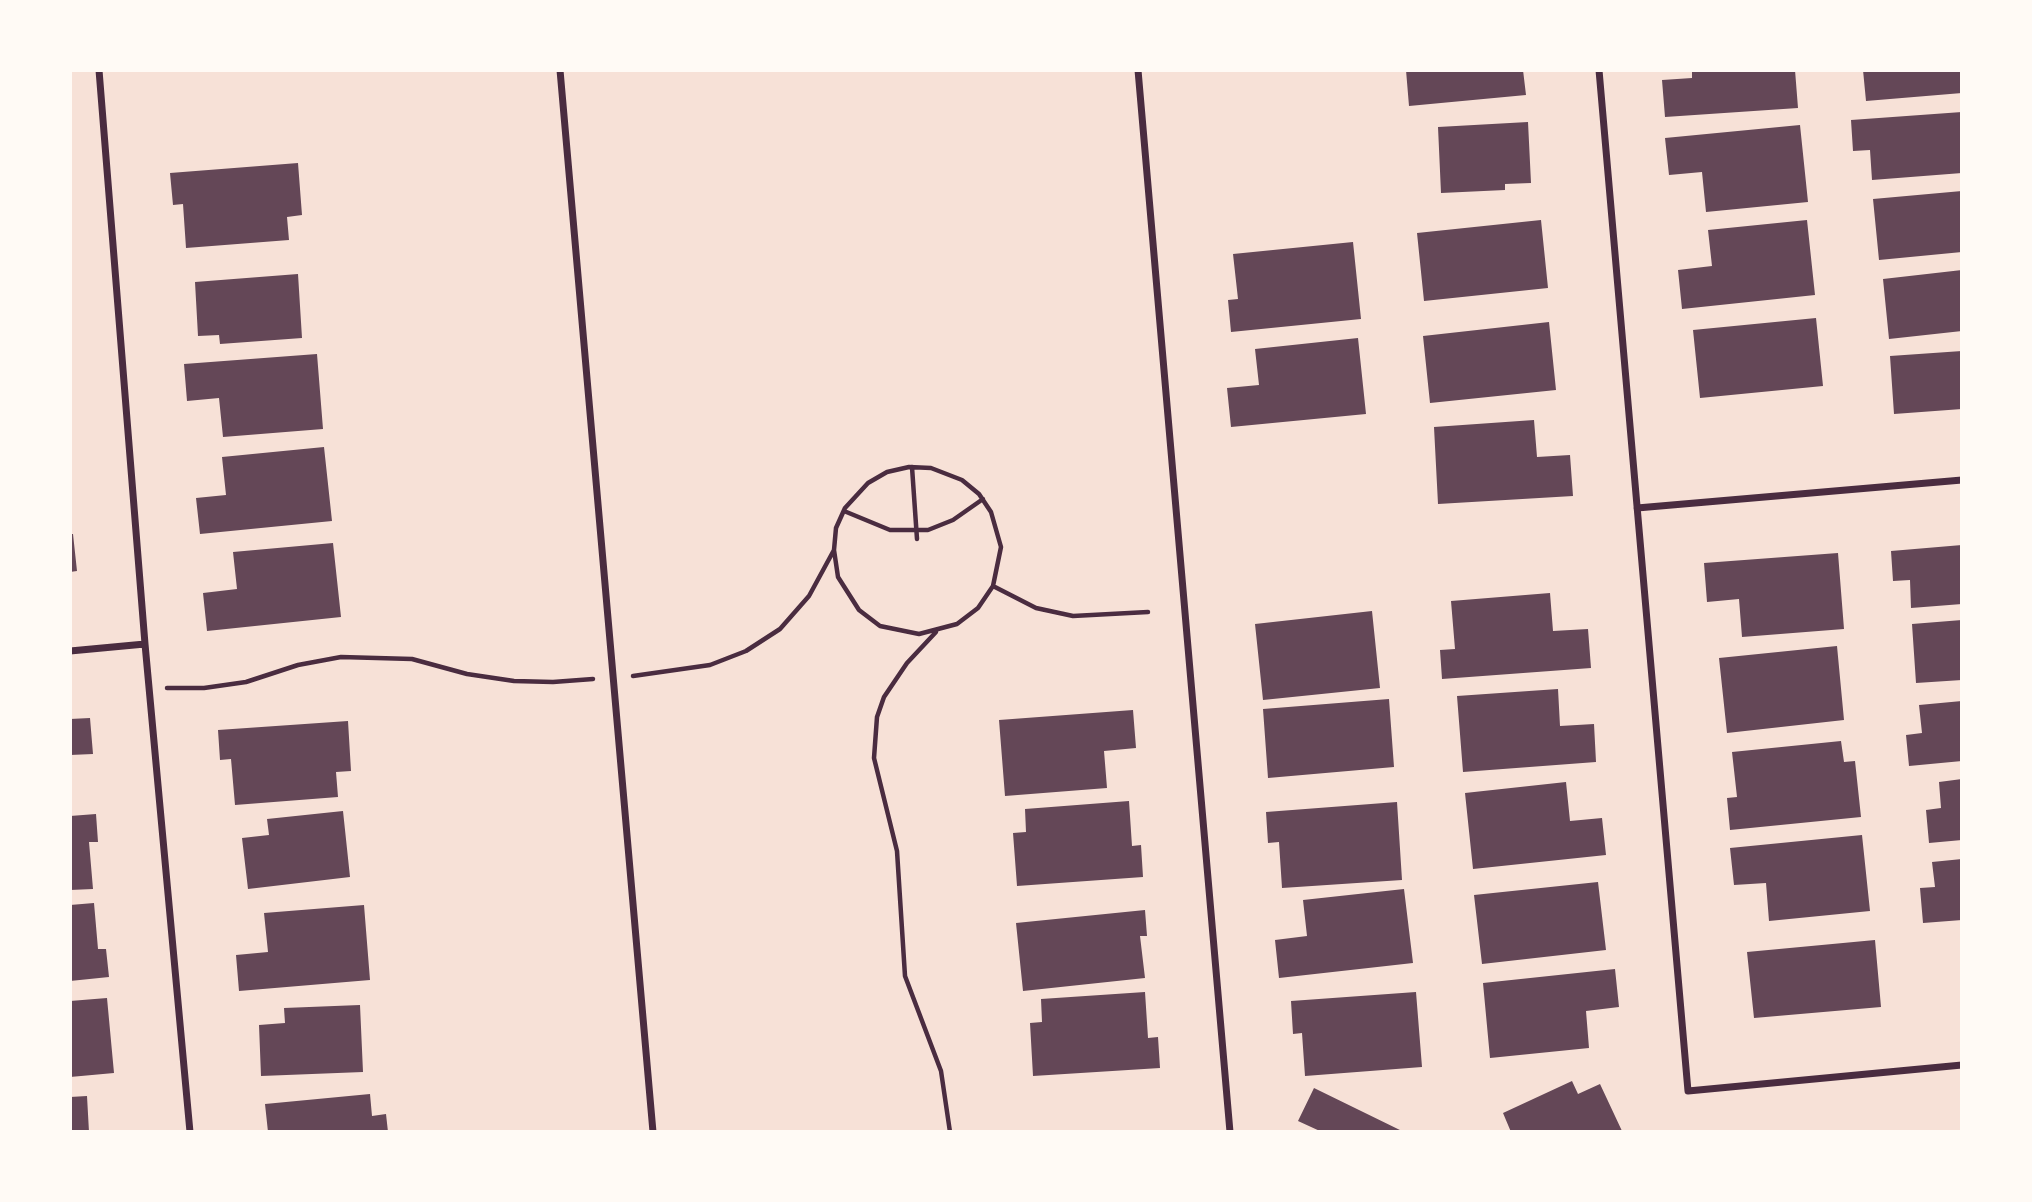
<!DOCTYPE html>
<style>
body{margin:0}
#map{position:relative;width:2032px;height:1202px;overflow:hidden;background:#f7e1d7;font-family:"Nunito Sans",sans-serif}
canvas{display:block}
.frame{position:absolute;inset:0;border:72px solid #fffaf5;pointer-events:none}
</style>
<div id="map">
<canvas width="2032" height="1202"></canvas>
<div class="frame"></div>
</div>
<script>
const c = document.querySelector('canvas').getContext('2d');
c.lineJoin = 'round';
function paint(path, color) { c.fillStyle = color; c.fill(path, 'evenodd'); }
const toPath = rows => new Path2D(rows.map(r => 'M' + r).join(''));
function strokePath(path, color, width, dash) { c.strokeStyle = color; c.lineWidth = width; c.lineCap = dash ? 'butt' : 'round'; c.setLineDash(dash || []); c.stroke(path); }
const building = toPath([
 [1406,70,1523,70,1526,95,1409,106],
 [1692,70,1795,70,1798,108,1665,117,1662,80,1692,78],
 [1863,70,1962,70,1962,93,1866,101],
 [1962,112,1962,173,1872,180,1870,150,1853,151,1851,120],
 [1528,122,1531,183,1505,184,1505,190,1441,193,1438,127],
 [1800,125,1808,202,1706,212,1702,172,1669,175,1665,138],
 [298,163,302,215,287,217,289,240,186,248,183,204,173,205,170,173],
 [1962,191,1962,252,1879,260,1873,199],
 [1541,220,1548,288,1424,301,1417,233],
 [1807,220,1815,295,1682,309,1678,270,1712,266,1708,230],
 [1353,242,1361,319,1231,332,1228,300,1238,299,1233,254],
 [1962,270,1962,331,1889,339,1883,279],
 [298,274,302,338,220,344,219,335,198,336,195,282],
 [1816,318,1823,386,1700,398,1693,330],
 [1549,322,1556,390,1430,403,1423,336],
 [1358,338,1366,414,1231,427,1227,388,1259,385,1255,349],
 [1962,351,1962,409,1894,414,1890,356],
 [317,354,323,429,223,437,219,398,187,401,184,364],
 [1534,420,1537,457,1570,455,1573,496,1438,504,1434,427],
 [324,447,332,521,200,534,196,498,226,495,222,457],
 [70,534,73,534,77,571,70,572],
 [333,543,341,617,207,631,203,593,237,589,233,552],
 [1962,545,1962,604,1911,608,1910,580,1893,581,1891,551],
 [1838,553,1844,629,1742,637,1739,599,1707,602,1704,563],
 [1550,593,1553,631,1588,629,1591,668,1442,679,1440,650,1455,649,1451,601],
 [1372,611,1380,688,1263,700,1255,624],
 [1962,620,1962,680,1916,683,1912,624],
 [1837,646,1844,720,1727,733,1719,658],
 [1558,689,1560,726,1594,724,1596,762,1463,772,1457,696],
 [1389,699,1394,767,1268,778,1263,709],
 [1962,701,1962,761,1909,766,1906,735,1922,733,1919,705],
 [1133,710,1136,748,1104,751,1107,788,1005,796,999,720],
 [90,718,93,754,70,755,70,719],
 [348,721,351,771,336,772,338,797,235,805,231,759,220,760,218,730],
 [1841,741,1844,762,1855,761,1861,817,1730,830,1727,798,1737,797,1732,752],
 [1962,779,1962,840,1929,843,1926,810,1941,808,1939,782],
 [1566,782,1570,821,1602,818,1606,855,1473,869,1465,793],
 [1129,801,1132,846,1141,845,1143,877,1017,886,1013,833,1026,832,1025,809],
 [1397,802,1402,880,1282,888,1279,842,1268,843,1266,812],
 [343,811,350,877,248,889,242,838,269,835,267,819],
 [96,814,98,842,89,842,93,889,70,890,70,816],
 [1862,835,1870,911,1769,921,1766,883,1734,885,1730,848],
 [1962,859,1962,920,1923,923,1920,888,1935,887,1932,862],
 [1598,882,1606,950,1482,964,1474,895],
 [1404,889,1413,963,1279,978,1275,940,1307,936,1303,900],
 [94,903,98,949,106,949,109,977,70,981,70,905],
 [364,905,370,980,239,991,236,955,268,952,264,913],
 [1145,910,1147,936,1140,936,1145,978,1023,991,1016,923],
 [1875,940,1881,1007,1754,1018,1747,952],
 [1615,969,1619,1007,1586,1011,1589,1048,1490,1058,1483,983],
 [1145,992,1148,1038,1158,1037,1160,1068,1033,1076,1030,1023,1042,1022,1041,999],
 [1416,992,1422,1067,1305,1076,1302,1033,1293,1034,1291,1001],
 [107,998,114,1073,70,1077,70,1001],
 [360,1005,363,1072,261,1076,259,1025,285,1023,284,1008],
 [1572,1081,1578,1094,1600,1084,1622,1131,1511,1132,1503,1113],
 [1314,1088,1404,1132,1322,1132,1298,1121],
 [370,1094,372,1116,386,1114,388,1132,268,1132,265,1104],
 [87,1096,89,1132,70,1132,70,1097]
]);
const path = toPath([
 [912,467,917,539],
 [844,511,890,530,928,530,953,520,983,499],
 [993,586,1036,608,1073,616,1148,612],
 [936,632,907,663,884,697,877,717,874,758,897,851,905,976,941,1071,950,1132],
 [633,676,710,665,746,651,780,629,809,596,834,550,836,528,845,508,868,483,887,472,909,467,931,468,962,480,979,494,991,512,1001,547,993,586,978,608,957,624,919,634,880,626,859,610,838,577,834,550],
 [167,688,204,688,246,682,298,665,341,657,412,659,467,674,514,681,553,682,593,679]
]);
const minor = toPath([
 [99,70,145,644,190,1132],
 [560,70,653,1132],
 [1138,70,1230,1132],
 [1599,70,1688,1091,1962,1065],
 [1637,508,1962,480],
 [70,651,145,644]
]);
paint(building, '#644757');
strokePath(path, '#4a2c40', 4.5);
strokePath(minor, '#4a2c40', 7);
</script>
